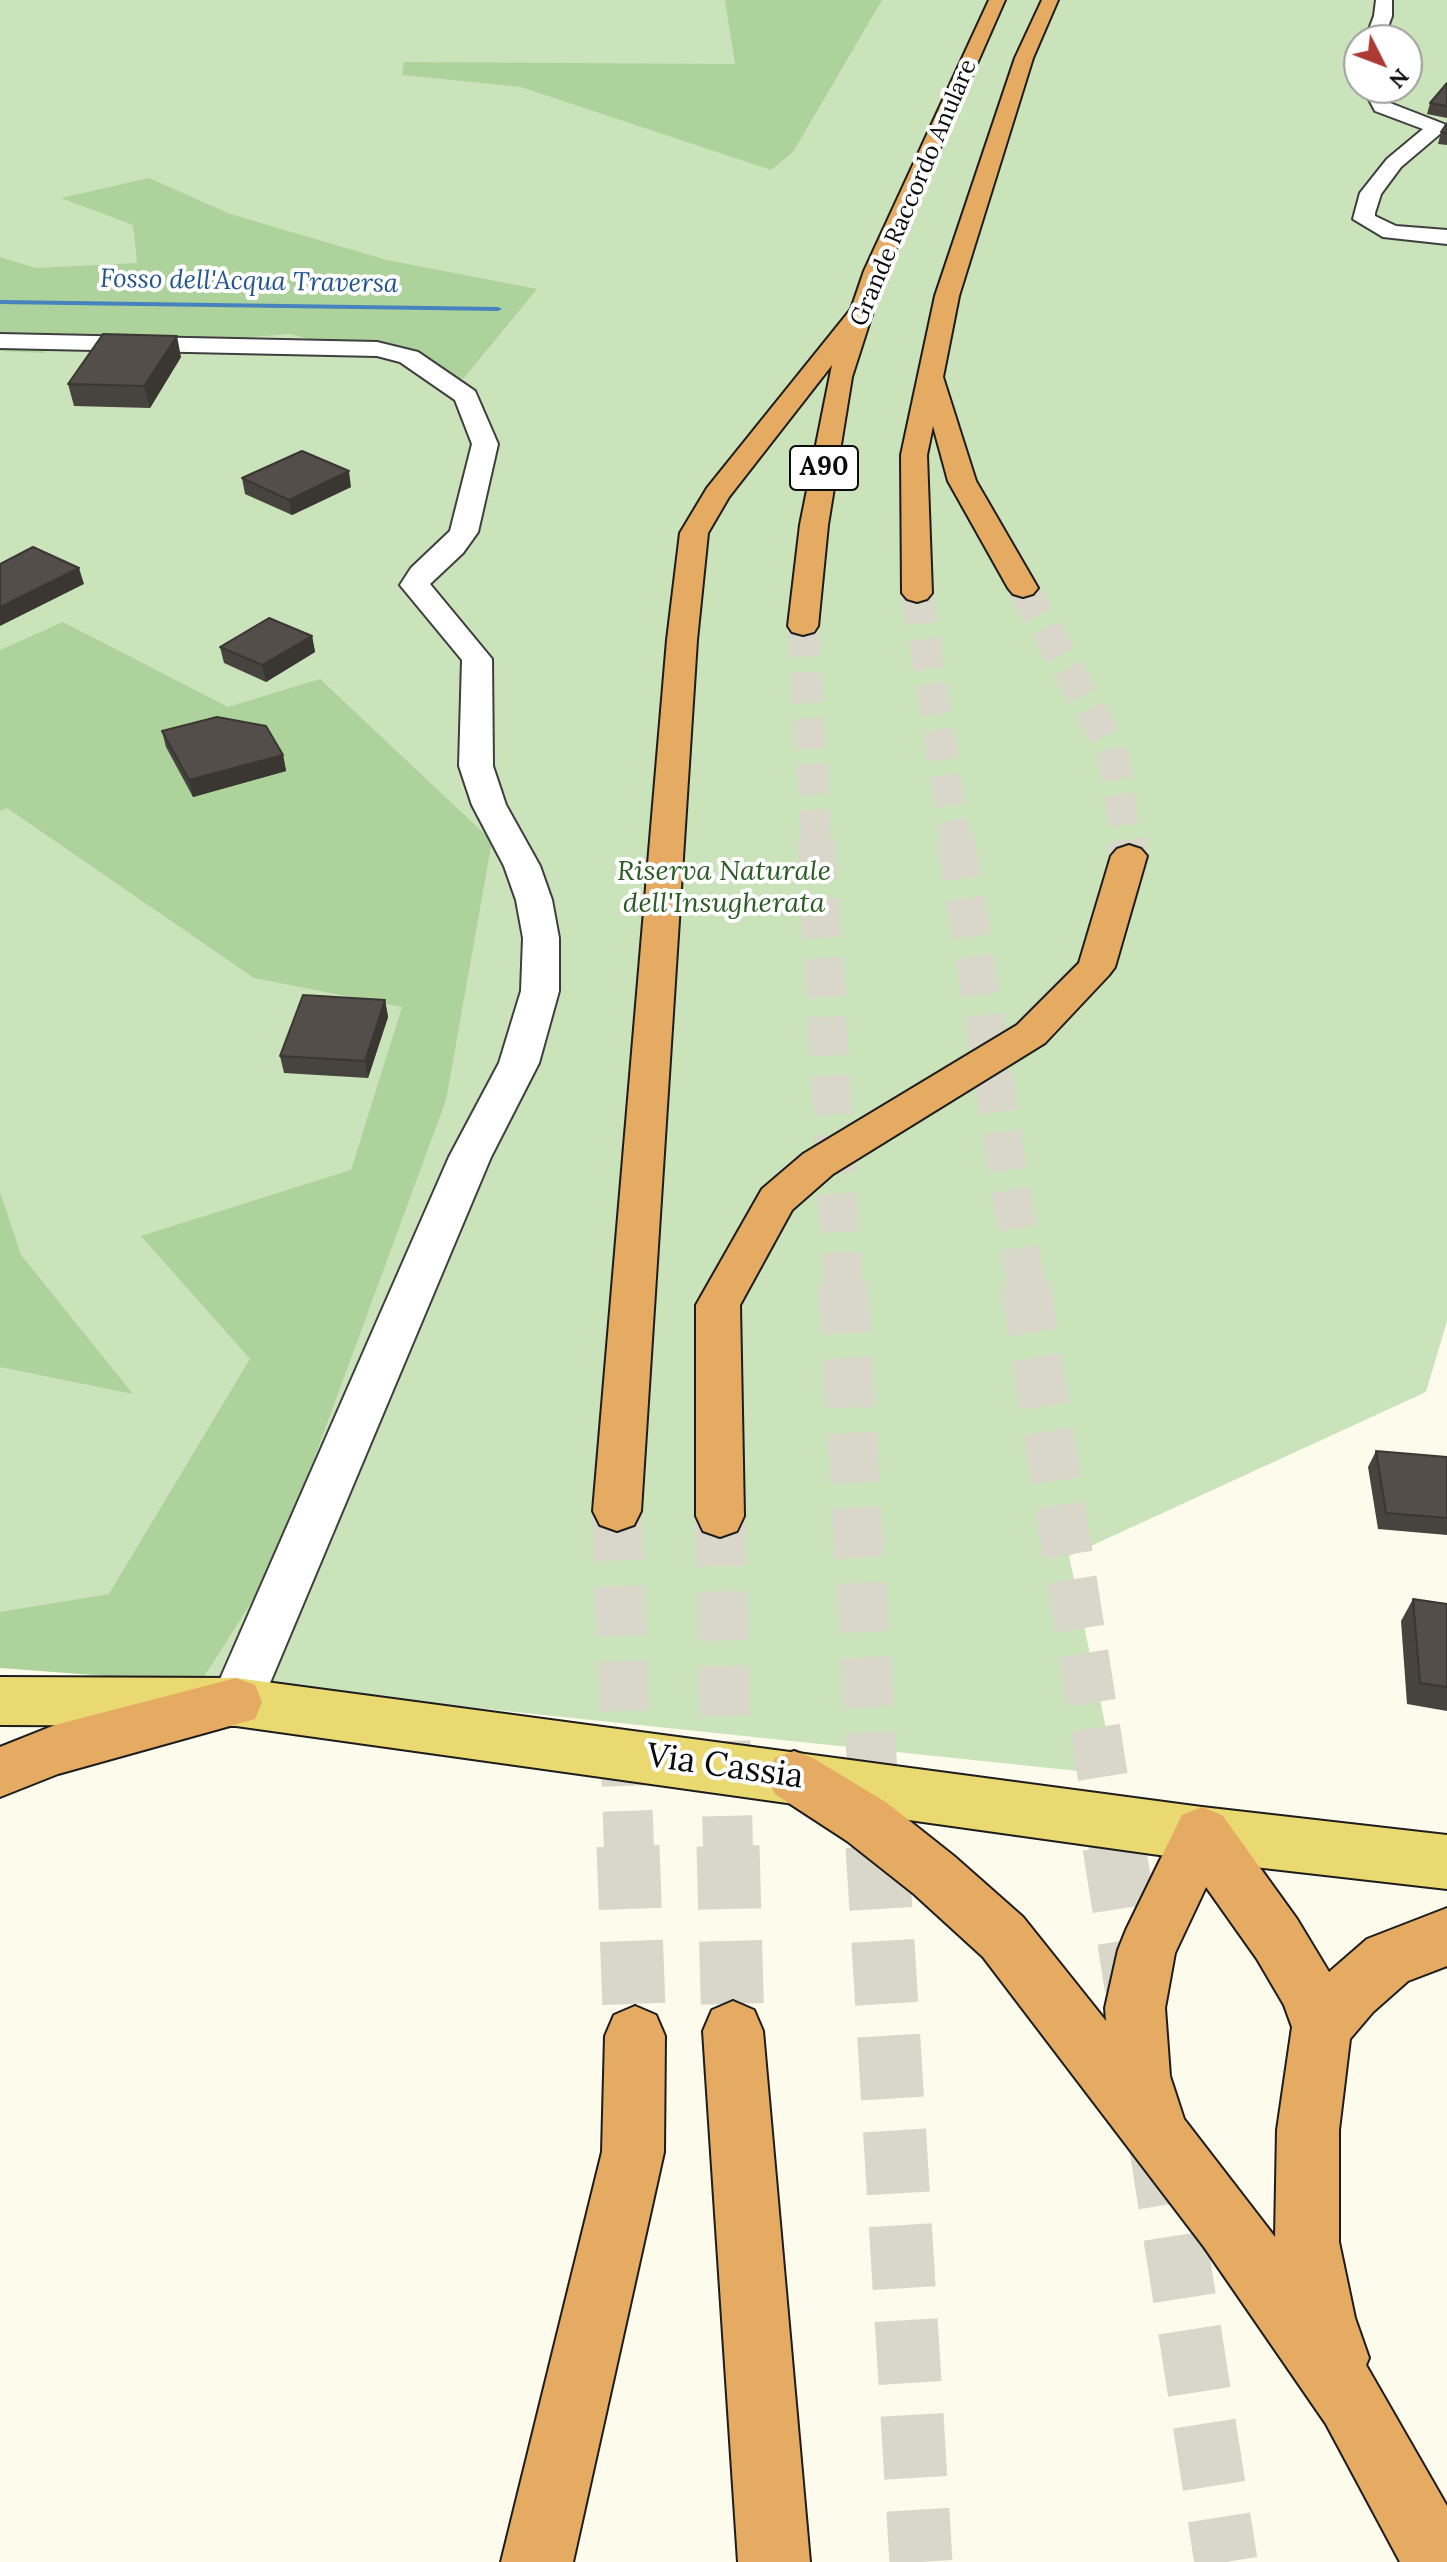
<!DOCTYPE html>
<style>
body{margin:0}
#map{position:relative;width:1447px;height:2562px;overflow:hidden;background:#fdfbec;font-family:Lora,serif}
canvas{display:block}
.north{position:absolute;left:1343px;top:24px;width:80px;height:80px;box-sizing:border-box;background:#fff;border:2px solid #9e9e9e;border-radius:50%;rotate:132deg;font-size:22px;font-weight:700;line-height:32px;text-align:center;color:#0c0c0c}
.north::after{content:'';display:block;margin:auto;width:28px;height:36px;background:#ac3a33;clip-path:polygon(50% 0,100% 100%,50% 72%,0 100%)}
</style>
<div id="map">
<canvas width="1447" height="2562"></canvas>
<div class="north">N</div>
</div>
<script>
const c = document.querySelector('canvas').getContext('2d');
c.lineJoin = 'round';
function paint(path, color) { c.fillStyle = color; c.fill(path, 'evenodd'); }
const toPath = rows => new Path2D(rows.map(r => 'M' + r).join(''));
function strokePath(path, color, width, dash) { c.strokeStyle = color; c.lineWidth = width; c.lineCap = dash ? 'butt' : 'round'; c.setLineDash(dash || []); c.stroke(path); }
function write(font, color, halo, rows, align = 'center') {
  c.font = font + ' Lora,serif'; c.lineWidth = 8; c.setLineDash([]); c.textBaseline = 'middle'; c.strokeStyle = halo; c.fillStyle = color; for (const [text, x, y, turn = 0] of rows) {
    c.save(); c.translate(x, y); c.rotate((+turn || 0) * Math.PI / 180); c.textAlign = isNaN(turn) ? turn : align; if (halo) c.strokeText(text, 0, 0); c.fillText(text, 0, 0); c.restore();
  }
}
const green = toPath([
 [0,0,1447,0,1447,1321,1426,1392,1069,1556,1116,1775,0,1658],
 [1359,40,1407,40,1407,88,1359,88]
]);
const forest = toPath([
 [725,0,882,0,793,152,771,170,521,87,402,75,404,62,735,64],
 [149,178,230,214,387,260,537,289,463,379,290,334,133,346,47,341,45,353,0,351,0,257,36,268,137,263,133,225,61,198],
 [63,622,228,707,320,679,492,841,446,1100,275,1565,200,1683,0,1668,0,1612,109,1594,250,1359,141,1236,351,1170,402,1007,254,978,7,808,0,811,0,650],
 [0,1192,21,1255,133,1394,0,1367]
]);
const stream = toPath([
 [0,300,498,307,502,309,498,311,0,304,0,300]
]);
const highwayTunnelFar3 = toPath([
 [1023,588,1112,749,1127,842],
 [917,593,956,842],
 [803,626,816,842]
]);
const highwayTunnelFar2 = toPath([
 [816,840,843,1285],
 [956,840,1026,1285],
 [1126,840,1129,856]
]);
const highwayTunnelFar1 = toPath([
 [843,1283,877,1848],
 [1025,1283,1114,1848],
 [617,1511,629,1848],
 [720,1516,728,1848]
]);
const highwayTunnel = toPath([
 [628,1846,635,2036],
 [728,1846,733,2031],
 [877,1846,921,2562],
 [1114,1846,1136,1987],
 [1160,2142,1226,2562]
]);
const minor = toPath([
 [1376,0,1392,0,1392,16,1383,40,1365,40,1374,16,1376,0],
 [1363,88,1381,88,1390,103,1444,124,1447,128,1401,167,1381,194,1375,213,1375,216,1396,226,1447,230,1447,244,1383,237,1353,219,1360,193,1387,159,1423,129,1375,111,1363,88],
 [0,334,377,342,418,352,475,391,498,444,478,532,463,553,430,584,492,659,493,766,506,805,540,866,552,900,559,938,559,991,539,1063,491,1157,262,1702,255,1719,236,1726,217,1719,210,1702,449,1157,499,1063,521,991,523,938,516,900,504,866,472,805,459,766,462,660,400,585,411,568,450,531,472,444,455,400,400,362,377,356,0,348,0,334]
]);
const major = toPath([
 [0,1677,236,1678,1202,1807,1447,1835,1447,1889,1202,1861,236,1726,0,1725,0,1677]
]);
const highway = toPath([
 [989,0,1005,0,886,271,852,377,828,525,818,626,814,632,803,635,792,632,788,626,800,525,832,365,729,497,708,533,697,640,641,1511,634,1525,617,1531,600,1525,593,1511,667,640,680,533,707,488,851,309,864,271,989,0],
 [1042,0,1058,0,1033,58,959,296,943,377,976,481,1038,588,1033,594,1023,597,1013,594,1008,588,948,481,933,426,927,455,932,593,927,599,917,602,907,599,902,593,901,455,935,296,1015,58,1042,0],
 [1129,845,1141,849,1147,856,1115,967,1109,975,1045,1043,833,1174,792,1210,740,1305,744,1516,737,1531,720,1537,703,1531,696,1516,696,1305,762,1189,803,1154,1017,1025,1079,963,1111,856,1117,849,1129,845],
 [236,1678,255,1685,262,1702,255,1719,58,1774,0,1797,0,1747,55,1725,236,1678],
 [794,1751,813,1758,887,1803,954,1856,1023,1917,1106,2021,1105,2008,1118,1950,1126,1930,1182,1815,1202,1807,1222,1815,1297,1919,1329,1972,1367,1939,1447,1908,1447,1966,1408,1981,1373,2012,1350,2039,1339,2130,1339,2242,1355,2318,1369,2358,1366,2365,1447,2506,1447,2562,1400,2562,1326,2424,1204,2247,983,1957,914,1894,847,1841,775,1794,767,1776,775,1758,794,1751],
 [1206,1887,1257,1959,1284,2005,1292,2027,1277,2130,1275,2237,1184,2119,1170,2076,1165,2008,1175,1953,1206,1887],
 [733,2001,754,2010,763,2031,810,2562,738,2562,703,2031,712,2010,733,2001],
 [635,2006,656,2015,665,2036,664,2152,573,2562,501,2562,602,2152,605,2036,614,2015,635,2006]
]);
const wall = toPath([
 [1447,83,1447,118,1427,114,1430,103],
 [1447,123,1447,145,1438,144,1441,132],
 [181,357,150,408,74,406,68,384],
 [242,478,351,487,292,515,245,494],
 [312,636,315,652,266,682,224,663,220,647],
 [162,731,283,755,286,771,193,797,166,747],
 [385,1000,388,1017,368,1078,284,1073,280,1056],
 [1376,1451,1447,1457,1447,1535,1378,1529,1368,1467],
 [1413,1599,1447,1604,1447,1711,1407,1704,1401,1621]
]);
const shadedWall = toPath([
 [177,336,181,357,150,408,144,386],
 [349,471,351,487,292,515,289,500],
 [79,568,84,584,0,626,0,607],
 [312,636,315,652,266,682,262,665],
 [283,755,286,771,193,797,189,780],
 [385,1000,388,1017,368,1078,365,1061]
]);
const building = toPath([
 [1447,83,1447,106,1430,103,1447,83],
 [1447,123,1447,133,1441,132,1447,123],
 [103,334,177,336,144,386,68,384,103,334],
 [302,451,349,471,289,500,242,478,302,451],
 [33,547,79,568,0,607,0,564,33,547],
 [269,618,312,636,262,665,220,647,269,618],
 [217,717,266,726,283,755,189,780,162,731,217,717],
 [303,995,385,1000,365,1061,280,1056,303,995],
 [1376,1451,1447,1457,1447,1518,1386,1513,1376,1451],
 [1413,1599,1447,1604,1447,1687,1420,1683,1413,1599]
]);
const farStreetnames = [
 ["Grande Raccordo Anulare",914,193,-67]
];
const farWaternames = [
 ["Fosso dell'Acqua Traversa",249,282,1]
];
const shields = [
 [824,468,68]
];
const shieldNames = [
 ["A90",824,468]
];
const parkNames = [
 ["Riserva Naturale",724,872],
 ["dell'Insugherata",724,904]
];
const nearStreetnames = [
 ["Via Cassia",725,1767,8]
];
paint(green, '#cbe3ba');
paint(forest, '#aed29b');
paint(stream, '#4582be');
strokePath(highwayTunnelFar3, '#d9d7ca', 31, [31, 15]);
strokePath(highwayTunnelFar2, '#d9d7ca', 39, [39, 20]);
strokePath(highwayTunnelFar1, '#d9d7ca', 50, [50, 25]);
strokePath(highwayTunnel, '#d9d7ca', 63, [63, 32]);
strokePath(minor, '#3f3f3f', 4);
strokePath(major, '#1d1d1d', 4);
strokePath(highway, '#1d1d1d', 4);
paint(minor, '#fff');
paint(major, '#ead870');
paint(highway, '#e5ab63');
paint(wall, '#47433f');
paint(shadedWall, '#3a3733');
paint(building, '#534e49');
strokePath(building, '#3a3733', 2);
write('24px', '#0c0c0c', '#fff', farStreetnames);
write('italic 26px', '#235590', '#fff', farWaternames);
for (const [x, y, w] of shields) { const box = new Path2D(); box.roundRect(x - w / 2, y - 22, w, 44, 6); c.fillStyle = '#fff'; c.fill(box); strokePath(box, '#0c0c0c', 2); }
write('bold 26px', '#0c0c0c', null, shieldNames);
write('italic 28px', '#2a5c24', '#fff', parkNames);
write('34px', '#0c0c0c', '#fff', nearStreetnames);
</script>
